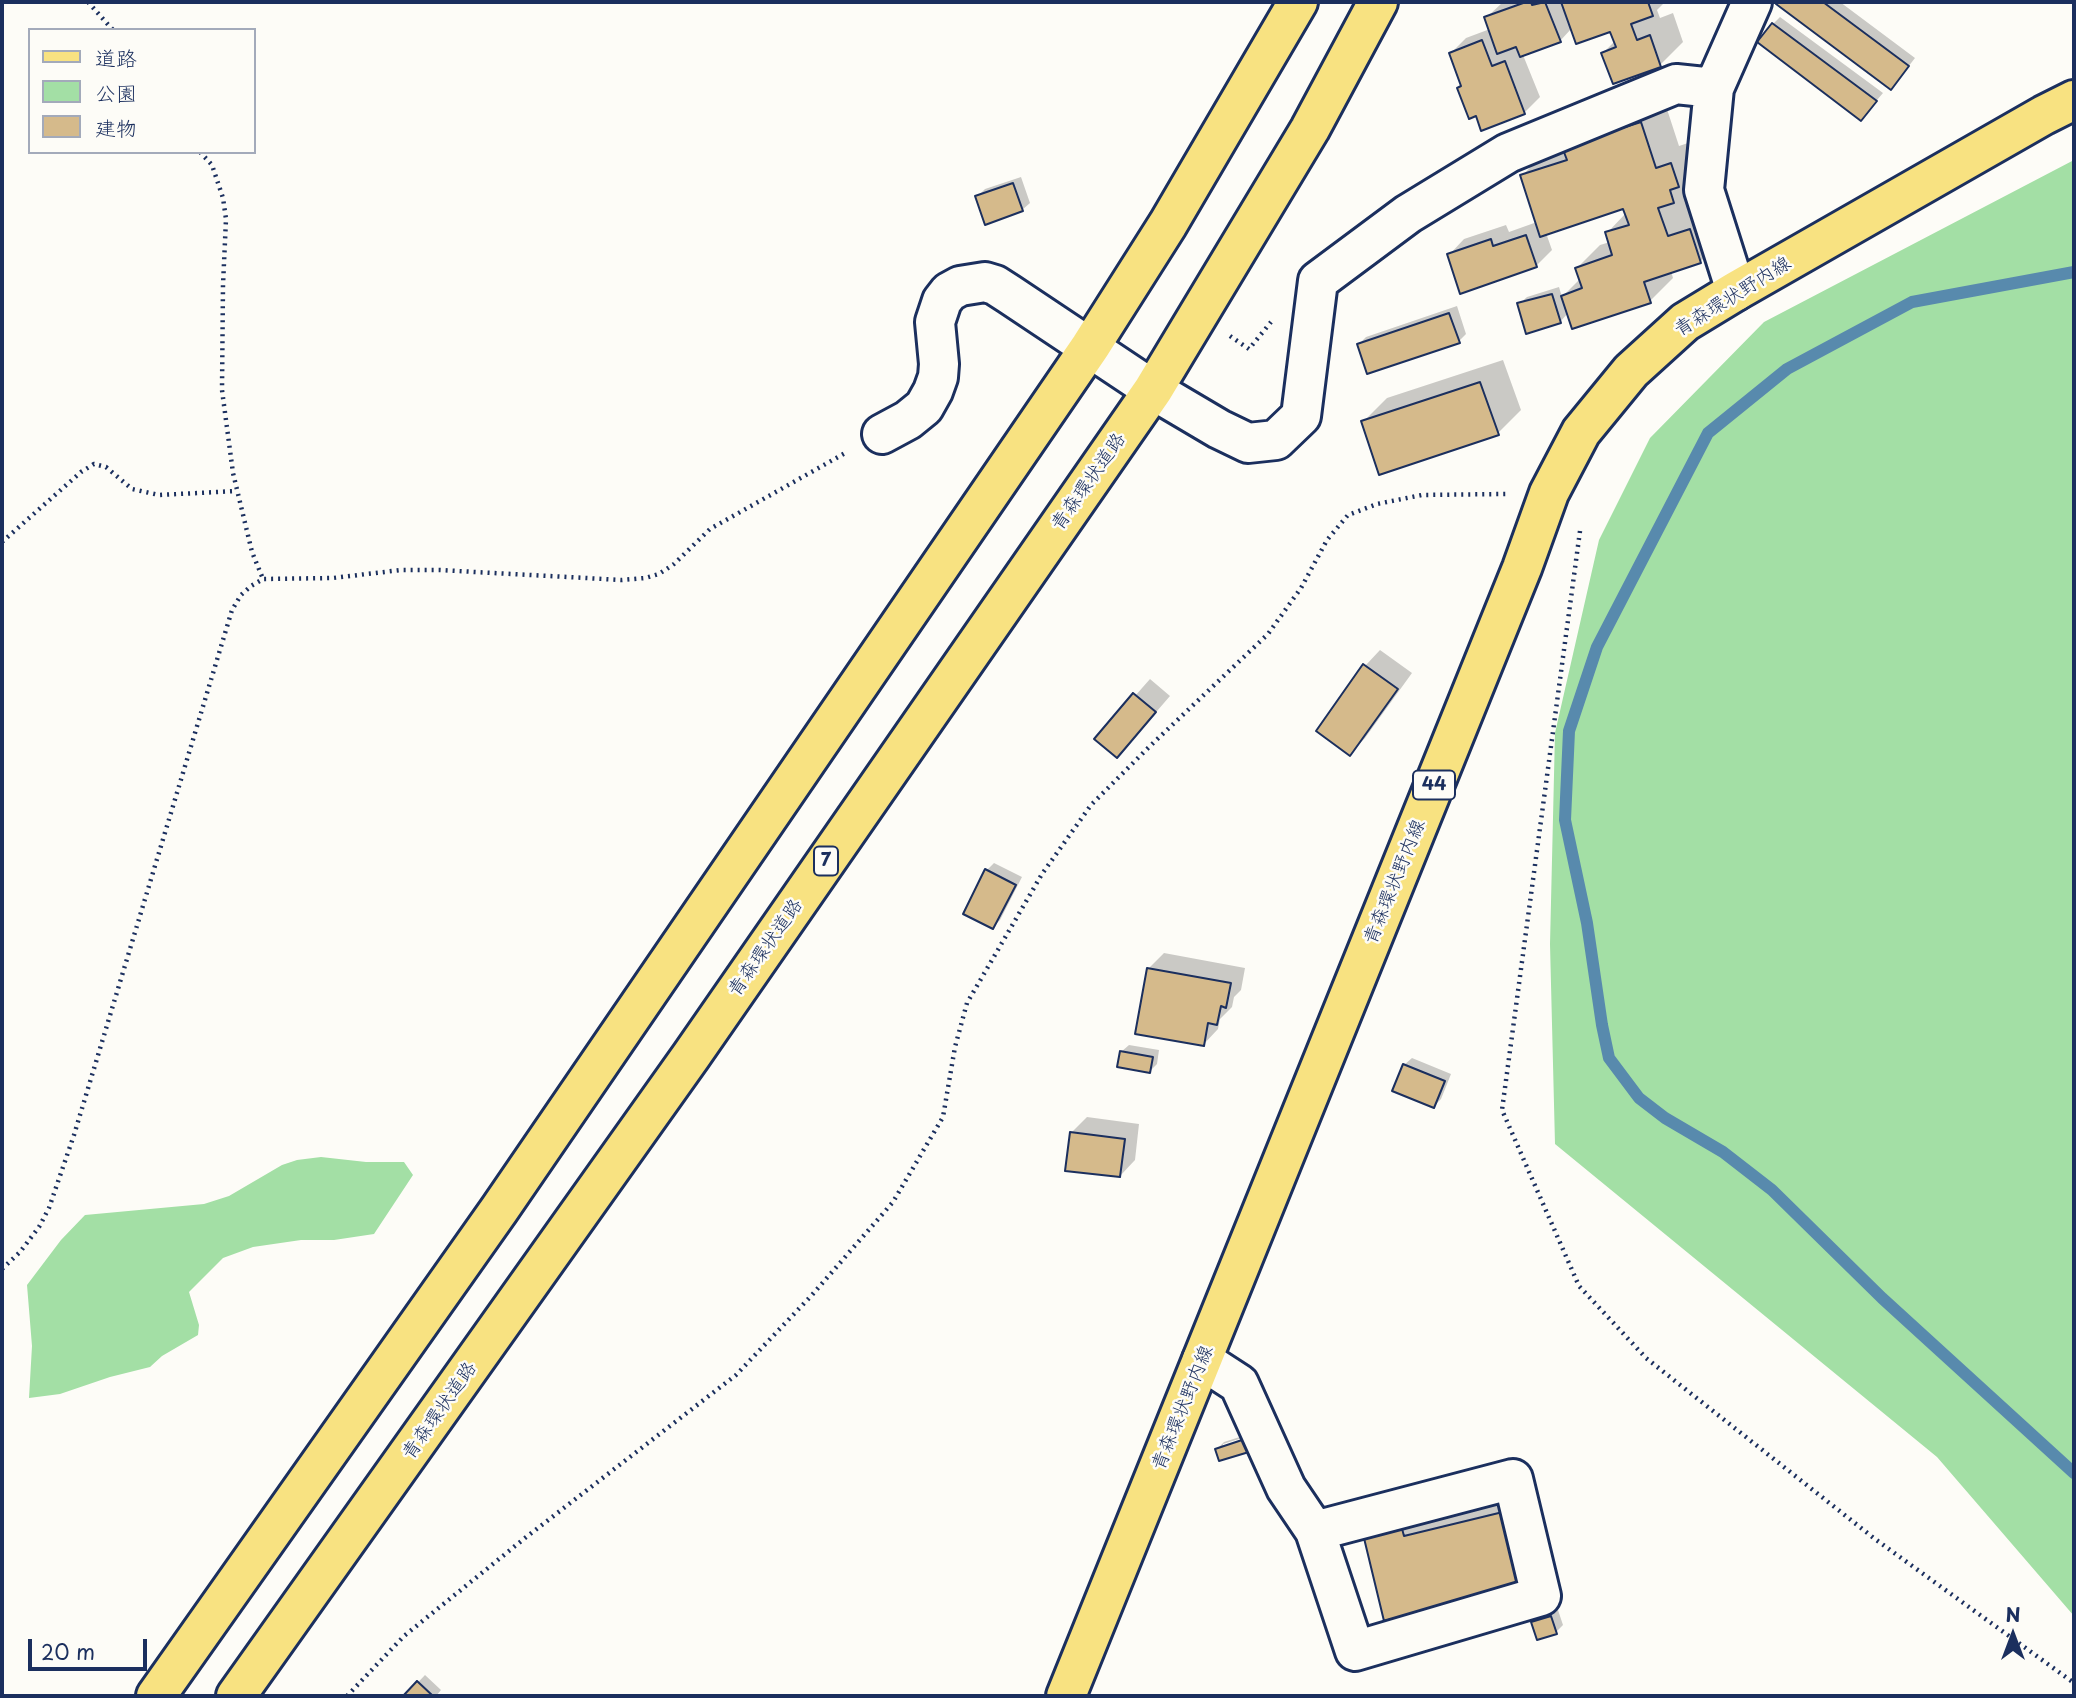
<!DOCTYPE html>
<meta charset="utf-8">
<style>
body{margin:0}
#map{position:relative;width:2076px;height:1698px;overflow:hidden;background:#fdfcf7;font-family:"Playpen Sans","Klee One",sans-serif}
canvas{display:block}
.frame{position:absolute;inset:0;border:4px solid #1b2f5e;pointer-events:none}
.legend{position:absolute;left:28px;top:28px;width:228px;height:126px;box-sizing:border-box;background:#fdfcf7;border:2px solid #a3aaba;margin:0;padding:9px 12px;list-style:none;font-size:21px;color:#1b2f5e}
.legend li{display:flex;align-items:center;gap:14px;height:35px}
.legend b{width:35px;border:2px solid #a3aaba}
.north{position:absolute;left:1978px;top:1600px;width:70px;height:70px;-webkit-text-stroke:5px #fdfcf7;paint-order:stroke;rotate:0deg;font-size:19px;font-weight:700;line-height:28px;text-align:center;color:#1b2f5e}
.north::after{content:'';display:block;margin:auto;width:24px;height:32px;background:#1b2f5e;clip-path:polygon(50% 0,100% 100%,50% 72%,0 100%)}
.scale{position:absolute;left:28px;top:1639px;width:119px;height:32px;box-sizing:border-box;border:4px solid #1b2f5e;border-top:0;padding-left:9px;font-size:21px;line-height:24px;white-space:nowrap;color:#1b2f5e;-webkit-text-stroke:5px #fdfcf7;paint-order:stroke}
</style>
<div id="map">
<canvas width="2076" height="1698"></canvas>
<div class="frame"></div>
<ul class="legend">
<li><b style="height:9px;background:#f8e281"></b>道路</li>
<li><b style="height:19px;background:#a3dfa5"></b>公園</li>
<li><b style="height:19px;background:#d5ba8b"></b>建物</li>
</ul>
<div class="north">N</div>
<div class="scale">20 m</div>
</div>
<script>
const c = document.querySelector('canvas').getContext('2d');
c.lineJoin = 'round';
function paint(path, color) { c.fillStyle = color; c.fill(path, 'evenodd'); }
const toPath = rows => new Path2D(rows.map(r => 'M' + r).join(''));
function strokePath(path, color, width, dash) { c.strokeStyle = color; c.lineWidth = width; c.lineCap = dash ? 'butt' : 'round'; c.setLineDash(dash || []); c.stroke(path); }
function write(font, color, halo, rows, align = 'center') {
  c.font = font + ' "Playpen Sans","Klee One",sans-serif'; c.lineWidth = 5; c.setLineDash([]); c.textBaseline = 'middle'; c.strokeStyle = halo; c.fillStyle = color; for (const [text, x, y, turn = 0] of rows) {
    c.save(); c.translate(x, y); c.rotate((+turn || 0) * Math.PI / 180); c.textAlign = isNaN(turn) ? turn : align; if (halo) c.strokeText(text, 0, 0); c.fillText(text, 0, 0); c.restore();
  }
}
const green = toPath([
 [2074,160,2074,1616,1937,1457,1555,1144,1550,944,1555,733,1599,540,1650,438,1764,322],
 [321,1157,366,1162,404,1162,413,1175,374,1234,334,1240,301,1240,253,1247,223,1258,189,1292,199,1325,198,1335,162,1356,150,1367,110,1377,60,1394,29,1398,32,1346,27,1285,61,1240,85,1215,204,1204,229,1196,282,1165,297,1160]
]);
const shadow = toPath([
 [1503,2,1665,2,1657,10,1660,18,1673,13,1683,42,1660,65,1603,53,1615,41,1611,30,1572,28,1560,41,1523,55,1540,97,1524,113,1463,85,1451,53,1466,38,1490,29,1486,18],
 [1780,2,1840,2,1915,58,1898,80,1779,3],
 [1780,17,1883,93,1861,119,1773,24],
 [1664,100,1679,146,1694,141,1696,178,1683,191,1691,214,1713,207,1723,239,1700,262,1671,271,1673,278,1650,301,1568,313,1560,322,1519,304,1527,297,1559,287,1562,297,1580,279,1577,268,1600,245,1610,242,1607,233,1626,213,1624,207,1546,233,1552,250,1536,266,1449,255,1464,239,1506,225,1509,232,1537,222,1522,176,1545,152],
 [1021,177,1030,203,1022,210,977,197,985,189],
 [1457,306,1466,334,1459,341,1359,344,1366,337],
 [1503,360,1521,410,1498,433,1363,422,1387,398],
 [1380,650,1412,673,1365,738,1350,754,1365,666],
 [1150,679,1170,696,1132,740,1097,739],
 [994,863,1022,877,1000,920,993,927,987,870],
 [1164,953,1245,968,1241,990,1234,997,1232,1007,1220,1019,1218,1029,1203,1045,1149,968],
 [1129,1045,1159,1050,1157,1064,1150,1071,1121,1052],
 [1412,1058,1451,1074,1441,1099,1434,1106,1404,1065],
 [1087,1117,1139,1124,1135,1160,1120,1176,1071,1133],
 [1252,1433,1252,1435,1223,1444,1223,1448,1217,1449,1224,1442],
 [1530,1489,1547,1562,1365,1534],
 [1558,1610,1563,1625,1556,1632,1533,1622,1541,1615],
 [425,1675,441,1690,436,1696,405,1696]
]);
const stream = toPath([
 [2074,272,1912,302,1787,369,1708,433,1597,647,1569,731,1565,820,1587,923,1602,1025,1609,1058,1639,1098,1665,1118,1723,1152,1772,1190,1882,1298,2074,1473]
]);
const building = toPath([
 [1526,2,1531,2,1532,5,1545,2,1561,42,1520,57,1516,47,1497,54,1484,17,1526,2],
 [1561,2,1648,2,1653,16,1631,24,1637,40,1650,35,1661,67,1613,84,1601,53,1616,47,1610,32,1576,44,1561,2],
 [1777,2,1823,2,1909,66,1891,90,1776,4,1777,2],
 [1772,23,1877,101,1861,121,1757,42,1772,23],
 [1482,40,1492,66,1505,61,1525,114,1481,131,1476,116,1469,119,1457,88,1461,86,1449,53,1482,40],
 [1641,122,1656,168,1671,163,1679,187,1670,190,1674,203,1658,208,1668,236,1690,229,1701,263,1644,282,1651,303,1572,329,1561,296,1582,288,1575,268,1612,255,1605,232,1629,225,1623,209,1540,237,1520,175,1567,160,1562,147,1641,122],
 [1013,183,1023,211,985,225,975,196,1013,183],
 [1526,235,1537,267,1460,294,1447,254,1491,239,1493,246,1526,235],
 [1552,294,1561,323,1526,334,1517,303,1552,294],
 [1449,313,1460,343,1367,374,1357,344,1449,313],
 [1480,382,1499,435,1379,475,1361,421,1480,382],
 [1363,664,1398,689,1350,756,1316,731,1363,664],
 [1133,693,1156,712,1117,758,1094,739,1133,693],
 [985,869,1016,885,993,929,963,914,985,869],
 [1147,968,1231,983,1226,1008,1221,1006,1217,1025,1208,1023,1204,1046,1135,1034,1147,968],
 [1120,1051,1153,1057,1150,1073,1117,1067,1120,1051],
 [1403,1064,1445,1081,1434,1108,1392,1091,1403,1064],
 [1070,1132,1125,1139,1120,1177,1065,1171,1070,1132],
 [1245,1439,1249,1452,1219,1461,1215,1449,1245,1439],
 [1507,1511,1525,1587,1384,1621,1363,1534,1401,1525,1404,1536,1507,1511],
 [1551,1616,1557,1634,1537,1640,1531,1622,1551,1616],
 [417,1681,433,1696,403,1696,417,1681]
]);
const path = toPath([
 [88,2,113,30],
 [200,152,212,165,223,198,226,219,223,285,222,390,233,473,252,552,263,579],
 [1230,336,1249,349,1271,322],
 [1580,531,1502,1110,1579,1286,1646,1358,1875,1539,2074,1683],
 [2,542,81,472,94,464,106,467,132,489,159,495,237,491],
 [2,1269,20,1252,39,1227,49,1208,74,1135,232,610,241,595,251,586,263,579,333,578,401,570,439,570,622,580,645,578,659,574,674,564,710,529,847,452],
 [347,1696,404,1636,525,1538,736,1375,812,1295,893,1202,943,1117,955,1047,967,1003,1042,874,1091,805,1149,747,1268,634,1301,588,1327,540,1348,515,1377,504,1422,495,1506,494]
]);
const minor = toPath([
 [1736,291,1704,190,1714,88,1752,2],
 [882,434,908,420,924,407,933,391,938,377,939,364,935,322,942,301,949,292,960,286,985,282,995,285,1009,294,1153,390,1219,429,1248,443,1276,440,1301,416,1318,281,1408,214,1508,153,1676,84,1714,88],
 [1202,1360,1239,1384,1286,1488,1315,1531,1355,1651,1541,1596,1513,1479,1315,1531]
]);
const major = toPath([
 [1066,1696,1522,568,1549,493,1581,432,1631,371,1685,322,1736,291,2044,115,2074,100]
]);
const highway = toPath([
 [156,1696,499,1210,1090,347,1168,224,1298,2],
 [236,1696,691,1056,1153,390,1310,129,1378,2]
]);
const shields = [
 [1434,785,42],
 [826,861,24]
];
const shieldNames = [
 ["44",1434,785],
 ["7",826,861]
];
const streetNames = [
 ["青森環状野内線",1733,297,-32],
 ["青森環状道路",1089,482,-55],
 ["青森環状野内線",1395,882,-68],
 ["青森環状道路",766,948,-55],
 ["青森環状野内線",1183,1408,-68],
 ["青森環状道路",440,1411,-55]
];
paint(green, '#a3dfa5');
paint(shadow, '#0003');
strokePath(stream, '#588aad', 12);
paint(building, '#d5ba8b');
strokePath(building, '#1b2f5e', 2);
strokePath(minor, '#1b2f5e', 44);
strokePath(major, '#1b2f5e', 44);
strokePath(highway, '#1b2f5e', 44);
strokePath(path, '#1b2f5e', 4.5, [2, 5]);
strokePath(minor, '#fdfcf7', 38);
strokePath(major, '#f8e281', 38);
strokePath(highway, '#f8e281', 38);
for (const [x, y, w] of shields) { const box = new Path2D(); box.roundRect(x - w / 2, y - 14.5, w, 29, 5); c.fillStyle = '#fdfcf7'; c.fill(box); strokePath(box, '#1b2f5e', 2); }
write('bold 18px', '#1b2f5e', null, shieldNames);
write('19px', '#1b2f5e', '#fdfcf7', streetNames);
</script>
